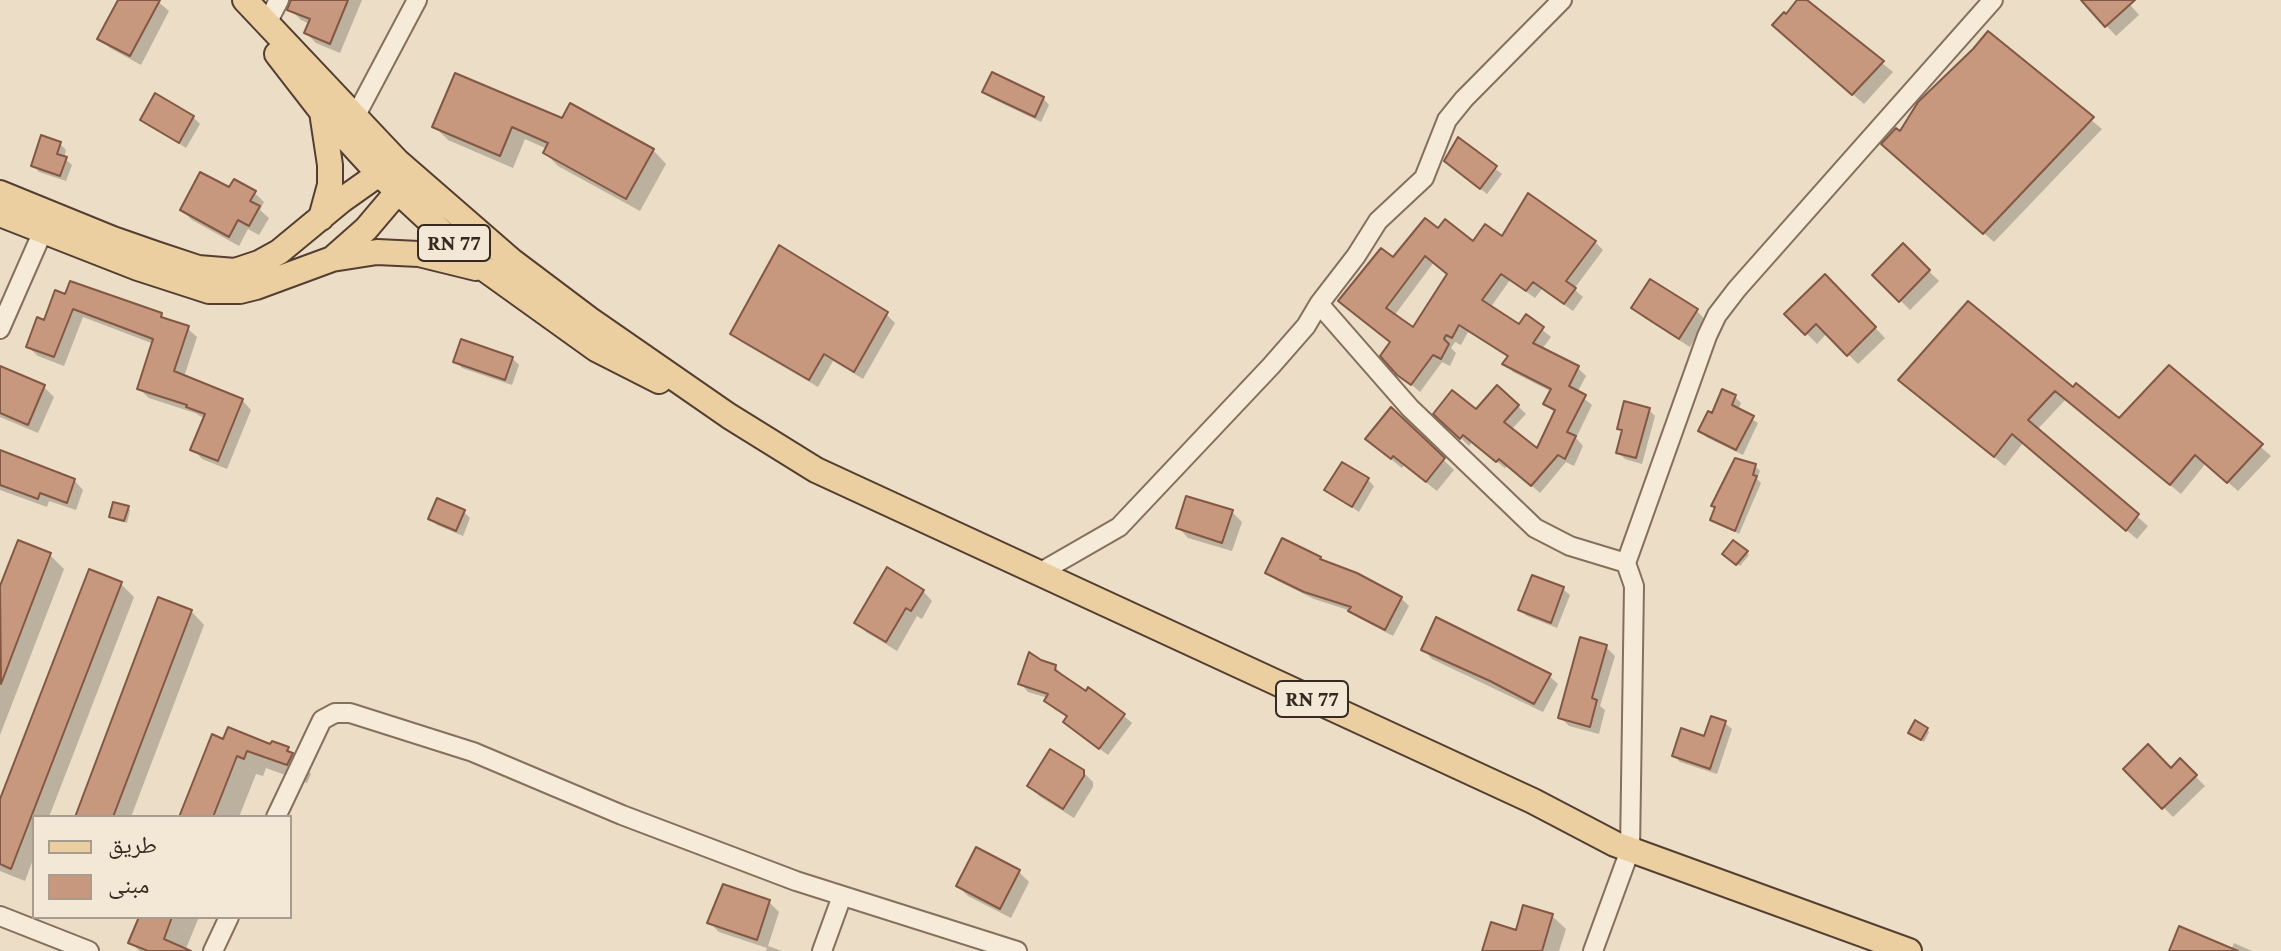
<!DOCTYPE html>
<meta charset="utf-8">
<style>
body{margin:0}
#map{position:relative;width:2281px;height:951px;overflow:hidden;background:#ebddc6;font-family:"Crimson Pro","Noto Naskh Arabic",serif}
canvas{display:block}
.legend{position:absolute;left:32px;top:815px;width:260px;height:104px;box-sizing:border-box;background:#f3e8d5;border:2px solid #a79c8d;margin:0;padding:10px 14px;list-style:none;font-size:24px;color:#362920}
.legend li{display:flex;align-items:center;gap:16px;height:40px}
.legend b{width:40px;border:2px solid #a79c8d}
</style>
<div id="map">
<canvas width="2281" height="951"></canvas>
<ul class="legend">
<li><b style="height:10px;background:#ebcfa0"></b>طريق</li>
<li><b style="height:22px;background:#c7977e"></b>مبنى</li>
</ul>
</div>
<script>
const c = document.querySelector('canvas').getContext('2d');
c.lineJoin = 'round';
function paint(path, color) { c.fillStyle = color; c.fill(path, 'evenodd'); }
const toPath = rows => new Path2D(rows.map(r => 'M' + r).join(''));
function strokePath(path, color, width, dash) { c.strokeStyle = color; c.lineWidth = width; c.lineCap = dash ? 'butt' : 'round'; c.setLineDash(dash || []); c.stroke(path); }
function write(font, color, halo, rows, align = 'center') {
  c.font = font + ' "Crimson Pro",serif'; c.lineWidth = 8; c.setLineDash([]); c.textBaseline = 'middle'; c.strokeStyle = halo; c.fillStyle = color; for (const [text, x, y, turn = 0] of rows) {
    c.save(); c.translate(x, y); c.rotate((+turn || 0) * Math.PI / 180); c.textAlign = isNaN(turn) ? turn : align; if (halo) c.strokeText(text, 0, 0); c.fillText(text, 0, 0); c.restore();
  }
}
const shadow = toPath([
 [120,0,156,0,169,11,141,65,110,48,100,38],
 [295,0,362,0,340,53,316,43,306,33,310,24,301,20,291,10],
 [1800,0,1804,0,1893,72,1864,104,1784,35,1786,17],
 [2083,0,2126,0,2139,15,2116,36],
 [1988,34,2102,129,1994,242,1894,154,1900,134],
 [985,91,1043,98,1049,105,1041,122,991,98],
 [193,117,200,124,186,148,142,120],
 [563,120,653,150,666,164,640,211,558,166,545,153,547,149,525,139,513,168,448,140,435,127],
 [1458,140,1502,174,1487,194,1453,167],
 [60,144,66,150,64,158,72,165,66,181,39,172,33,165],
 [254,192,264,202,260,210,269,218,259,235,248,229,239,246,192,220,182,210],
 [1438,231,1473,244,1502,238,1595,242,1603,250,1574,289,1583,297,1573,311,1542,289,1535,298,1510,280,1490,308,1519,326,1526,317,1551,337,1542,349,1578,368,1586,376,1577,393,1592,405,1576,438,1583,446,1574,466,1566,462,1540,493,1508,465,1505,468,1472,442,1469,446,1436,414,1518,406,1526,414,1511,430,1538,451,1555,413,1546,404,1552,392,1513,372,1505,364,1509,358,1468,332,1461,345,1455,342,1451,348,1456,353,1450,366,1442,362,1420,392,1399,374,1392,343,1349,309,1394,260],
 [1434,262,1449,274,1413,330,1394,316],
 [1903,246,1939,281,1910,310,1875,275],
 [1825,276,1885,338,1858,364,1827,333,1817,344,1787,314],
 [57,293,161,314,169,322,187,328,197,337,184,377,242,400,251,410,227,469,202,459,193,449,205,419,195,413,149,398,139,389,154,344,83,317,64,366,38,356,28,347,46,323],
 [1634,308,1697,311,1706,321,1690,347,1644,318],
 [886,314,895,323,863,379,833,361,818,387,741,342,732,334],
 [512,358,519,365,512,385,462,368,456,361],
 [2169,367,2271,456,2238,491,2206,463,2181,494,2066,399,2037,430,2148,526,2137,539,2023,443,2005,466,1911,390,2074,389,2119,421],
 [0,376,44,387,54,397,38,433,0,417],
 [1735,397,1741,403,1738,410,1758,423,1743,455,1706,437,1701,431,1713,415],
 [1391,410,1454,470,1437,491,1404,465,1402,468,1378,449],
 [1649,410,1655,416,1642,464,1625,459,1618,452,1624,432,1619,428],
 [0,454,74,480,83,490,76,510,49,501,47,507,0,490],
 [1755,466,1760,471,1757,479,1761,483,1739,534,1712,519],
 [1368,480,1374,486,1359,512,1327,489],
 [128,508,130,510,127,523,111,516],
 [464,512,470,518,463,536,437,525,431,519],
 [1232,512,1242,522,1232,551,1188,538,1178,527],
 [1733,542,1749,555,1740,566,1725,553],
 [19,543,50,555,64,569,0,735,0,592],
 [1320,558,1325,564,1401,598,1409,606,1393,636,1359,618,1351,611,1314,599,1276,580,1268,573],
 [1533,577,1563,589,1570,595,1557,628,1527,616,1520,610],
 [121,584,134,597,49,817,34,817,34,857,25,881,0,871,0,805],
 [923,591,932,601,922,619,917,616,897,651,866,632,856,622],
 [191,611,204,625,131,817,77,817],
 [1606,647,1615,656,1600,706,1605,710,1599,734,1569,726,1560,717],
 [1424,650,1549,676,1558,684,1543,712,1432,659],
 [1055,667,1063,675,1063,678,1123,715,1132,723,1108,755,1074,730,1066,722,1068,718,1054,709,1046,701,1048,698,1028,692,1020,683],
 [1725,723,1732,729,1717,774,1680,762,1674,756],
 [1927,729,1929,732,1924,742,1913,735],
 [224,742,288,749,311,774,307,783,266,768,263,776,256,774,239,817,181,817],
 [2180,761,2205,786,2173,817,2126,769,2171,770],
 [1083,772,1093,782,1093,787,1074,818,1039,796,1029,786],
 [977,850,1019,872,1029,882,1011,918,968,896,958,886],
 [724,886,769,902,779,912,768,946,782,951,766,951,767,948,719,932,709,922],
 [1552,916,1566,929,1559,951,1485,951],
 [141,917,199,917,185,951,139,951,131,942],
 [2234,943,2252,951,2171,951,2231,950]
]);
const building = toPath([
 [118,0,160,0,130,56,97,39,118,0],
 [291,0,348,0,330,44,304,33,310,19,287,10,291,0],
 [1797,0,1807,0,1884,61,1852,95,1772,25,1784,12,1786,14,1797,0],
 [2081,0,2135,0,2105,27,2081,0],
 [1988,31,2094,117,1983,234,1881,144,1896,128,1900,131,1918,102,1973,49,1988,31],
 [992,72,1044,97,1035,117,982,92,992,72],
 [455,73,562,118,570,103,654,149,626,199,543,153,548,143,512,127,500,156,432,127,455,73],
 [155,93,194,116,179,143,140,120,155,93],
 [41,135,61,142,57,154,67,157,60,176,31,166,41,135],
 [1458,137,1497,166,1480,189,1444,161,1458,137],
 [200,172,229,187,234,179,256,191,250,201,260,206,249,226,238,220,229,237,180,210,200,172],
 [1528,193,1596,241,1566,281,1576,288,1564,304,1533,282,1526,291,1501,274,1482,300,1519,324,1526,314,1544,327,1533,343,1579,366,1569,386,1586,395,1567,432,1576,436,1565,459,1558,455,1531,486,1499,459,1496,462,1463,435,1460,439,1433,414,1452,390,1476,409,1497,385,1519,405,1504,422,1537,448,1555,410,1543,404,1551,389,1502,364,1508,356,1459,325,1452,338,1446,335,1444,339,1449,344,1441,359,1433,355,1411,385,1397,375,1380,356,1390,342,1338,301,1381,248,1393,257,1425,218,1438,228,1445,219,1473,241,1485,224,1502,236,1528,193],
 [1425,256,1447,274,1413,327,1386,308,1425,256],
 [1903,243,1930,270,1899,302,1872,275,1903,243],
 [779,245,888,312,854,372,824,354,809,380,730,334,779,245],
 [1825,274,1876,327,1847,356,1816,324,1805,335,1784,314,1825,274],
 [1650,279,1698,309,1679,339,1631,308,1650,279],
 [70,281,162,313,161,317,189,326,174,371,243,399,218,461,190,450,205,414,186,407,187,405,137,389,153,339,73,309,54,357,26,347,37,317,44,320,55,290,65,294,70,281],
 [1968,301,2073,387,2076,383,2119,418,2169,365,2263,444,2227,483,2195,455,2170,485,2055,391,2028,420,2139,514,2126,531,2012,434,1994,457,1898,380,1968,301],
 [461,339,513,357,505,380,453,362,461,339],
 [0,366,45,385,28,425,0,413,0,366],
 [1722,389,1736,395,1732,405,1754,416,1736,450,1698,431,1708,411,1712,413,1722,389],
 [1624,401,1650,408,1636,458,1616,453,1622,430,1617,429,1624,401],
 [1391,407,1445,458,1426,482,1393,456,1391,459,1365,439,1391,407],
 [0,450,75,479,67,503,40,493,38,499,0,485,0,450],
 [1735,458,1756,464,1753,475,1757,476,1735,531,1710,520,1715,507,1711,506,1735,458],
 [1342,462,1369,478,1352,507,1324,490,1342,462],
 [1186,496,1233,510,1222,543,1176,528,1186,496],
 [437,498,465,510,456,531,428,519,437,498],
 [113,502,129,506,124,521,109,517,113,502],
 [1282,538,1321,557,1320,559,1357,573,1402,597,1385,630,1348,611,1351,607,1304,592,1265,573,1282,538],
 [18,540,51,553,1,684,0,586,18,540],
 [1733,540,1748,551,1736,565,1722,554,1733,540],
 [887,567,924,590,911,611,906,608,886,642,854,623,887,567],
 [89,569,122,582,11,869,0,864,0,799,89,569],
 [1532,575,1564,587,1551,623,1518,610,1532,575],
 [158,597,192,610,113,817,75,817,158,597],
 [1436,617,1551,674,1534,704,1490,681,1421,650,1436,617],
 [1580,637,1607,645,1592,698,1597,700,1590,727,1558,718,1580,637],
 [1029,652,1041,660,1056,665,1055,670,1086,691,1088,687,1125,714,1099,749,1063,722,1067,716,1044,701,1048,694,1018,684,1029,652],
 [1711,716,1726,721,1710,769,1672,756,1681,728,1704,736,1711,716],
 [1915,720,1928,728,1921,740,1908,733,1915,720],
 [228,727,270,744,272,741,289,747,287,751,293,753,287,765,247,751,244,759,237,756,213,817,179,817,212,734,223,739,228,727],
 [2148,744,2171,768,2180,758,2197,775,2162,809,2123,769,2148,744],
 [1050,749,1084,770,1084,776,1063,809,1027,786,1050,749],
 [976,847,1020,870,1000,909,956,886,976,847],
 [723,884,770,900,757,940,707,923,723,884],
 [1523,905,1553,914,1542,951,1482,951,1491,922,1516,930,1523,905],
 [139,917,172,917,164,939,191,951,148,951,128,943,139,917],
 [2179,926,2238,951,2169,951,2179,926]
]);
const minor = toPath([
 [267,23,279,0],
 [355,117,417,0],
 [1319,304,1410,408,1535,528,1570,546,1626,563],
 [0,329,43,231],
 [1039,573,1119,527,1271,366,1306,326,1319,304,1356,256,1378,221,1424,178,1447,120,1464,99,1562,0],
 [276,817,322,720,335,713,350,713,473,752,622,815,796,881,1017,951],
 [0,916,89,951],
 [213,951,229,917],
 [822,951,842,896],
 [1593,951,1630,850,1634,586,1626,563,1707,336,1717,315,1737,289,1993,0]
]);
const major = toPath([
 [245,0,397,161,512,261,589,319,729,416,816,470,1533,801,1615,844,1909,951],
 [277,54,322,112,379,174,472,260,596,349,659,381],
 [0,193,113,239,156,254,198,268,235,271,259,263,279,252,342,200,390,166],
 [0,214,138,268,209,291,240,291,256,287,332,259,377,252,419,254,476,268],
 [321,218,330,185,330,165,322,112],
 [332,259,366,229,405,183]
]);
const shields = [
 [454,243,72],
 [1312,699,72]
];
const shieldNames = [
 ["RN 77",454,243],
 ["RN 77",1312,699]
];
paint(shadow, '#0003');
paint(building, '#c7977e');
strokePath(building, '#825844', 2);
strokePath(minor, '#856f5d', 22);
strokePath(major, '#533e31', 28);
strokePath(minor, '#f6ebd8', 18);
strokePath(major, '#ebcfa0', 24);
for (const [x, y, w] of shields) { const box = new Path2D(); box.roundRect(x - w / 2, y - 18, w, 36, 6); c.fillStyle = '#f3e8d5'; c.fill(box); strokePath(box, '#362920', 2); }
write('bold 22px', '#362920', null, shieldNames);
</script>
